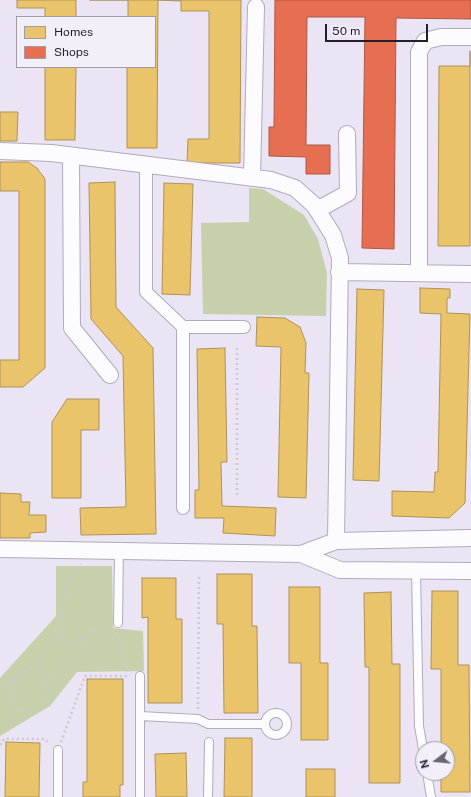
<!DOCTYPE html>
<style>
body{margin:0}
#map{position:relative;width:471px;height:797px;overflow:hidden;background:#eae4f4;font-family:"Public Sans",sans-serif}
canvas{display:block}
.legend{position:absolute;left:16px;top:16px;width:140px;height:52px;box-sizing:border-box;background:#f3eff9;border:1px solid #a19ba8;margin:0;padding:5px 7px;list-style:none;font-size:12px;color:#251e2e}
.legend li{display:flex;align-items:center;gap:8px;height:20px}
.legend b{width:20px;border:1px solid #a19ba8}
.north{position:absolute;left:415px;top:741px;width:40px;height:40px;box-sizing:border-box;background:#f3eff9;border:1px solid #a19ba8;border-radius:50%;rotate:254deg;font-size:11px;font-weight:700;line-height:16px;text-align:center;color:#251e2e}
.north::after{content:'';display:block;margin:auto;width:14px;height:18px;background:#6a6373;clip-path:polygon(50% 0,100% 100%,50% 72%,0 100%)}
.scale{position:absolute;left:325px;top:24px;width:103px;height:18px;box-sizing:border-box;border:2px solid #251e2e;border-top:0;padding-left:5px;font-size:12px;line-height:14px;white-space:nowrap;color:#251e2e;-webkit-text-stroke:3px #f3eff9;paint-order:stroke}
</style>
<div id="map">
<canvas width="471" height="797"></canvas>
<ul class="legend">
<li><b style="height:11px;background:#e9c46a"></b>Homes</li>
<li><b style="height:11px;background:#e76f51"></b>Shops</li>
</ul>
<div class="north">N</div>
<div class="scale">50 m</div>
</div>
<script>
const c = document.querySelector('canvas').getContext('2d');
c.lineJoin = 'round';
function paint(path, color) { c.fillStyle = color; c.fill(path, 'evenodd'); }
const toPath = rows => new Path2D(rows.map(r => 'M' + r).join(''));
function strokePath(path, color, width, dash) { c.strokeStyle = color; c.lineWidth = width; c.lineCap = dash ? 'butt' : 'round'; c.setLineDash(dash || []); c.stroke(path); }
const green = toPath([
 [249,188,263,189,304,215,318,239,327,273,326,316,203,314,201,223,249,222],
 [56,566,112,566,113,628,143,631,144,671,77,672,50,706,0,736,0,678,56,616]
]);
const homes = toPath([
 [17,0,76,0,76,17,45,17,45,8,17,8,17,0],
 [90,0,241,0,240,163,187,163,188,139,209,139,209,11,181,11,181,1,158,0,157,148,127,148,127,67,155,67,155,17,128,17,128,0,90,0],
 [470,51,470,246,438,246,439,66,470,66,470,51],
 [45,67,76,67,75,140,45,140,45,67],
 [0,112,18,112,17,141,0,141,0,112],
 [0,162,28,162,37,168,45,179,45,368,23,387,0,387,0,360,19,360,19,191,0,191,0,162],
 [115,182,116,307,153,348,156,534,81,535,80,508,126,507,123,356,91,319,89,183,115,182],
 [164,183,193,184,190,295,162,294,164,183],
 [420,288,450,289,450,298,447,298,447,313,470,314,465,503,449,518,392,516,392,491,434,492,435,472,438,472,441,314,420,313,420,288],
 [357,289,384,290,379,481,353,480,357,289],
 [257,317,285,318,300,327,306,343,305,373,309,373,306,498,278,497,281,347,256,346,257,317],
 [225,348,227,462,221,462,222,506,276,508,275,536,223,533,224,518,195,518,195,490,199,490,197,349,225,348],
 [67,399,99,399,99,430,81,430,81,498,52,498,52,422,67,399],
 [0,493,21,494,21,502,30,502,29,515,46,515,46,532,30,533,30,538,0,538,0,493],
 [217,574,252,574,252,626,257,626,258,713,224,713,223,624,217,624,217,574],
 [142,578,176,578,176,619,182,619,182,703,148,703,148,617,142,618,142,578],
 [289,587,320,587,320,663,328,663,328,740,301,740,301,663,289,663,289,587],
 [432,591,458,591,458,665,469,665,470,792,441,792,441,773,447,773,447,749,441,749,441,669,431,669,432,591],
 [391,592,392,664,400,664,400,783,369,783,369,667,365,667,364,593,391,592],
 [87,679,123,679,123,785,120,785,120,797,83,797,83,782,87,782,87,679],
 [225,738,252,738,252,797,224,797,225,738],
 [6,742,40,743,39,797,5,797,6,742],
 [186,753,187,797,156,797,155,754,186,753],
 [306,769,335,769,335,797,306,797,306,769]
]);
const shops = toPath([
 [275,0,471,0,471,19,396,18,394,249,362,248,365,17,307,17,306,145,330,145,330,174,306,174,306,157,269,156,269,127,274,127,275,0]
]);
const path = toPath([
 [237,495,237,346],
 [116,633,121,640,122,660,130,674],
 [58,637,71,643,91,631,100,632,111,629],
 [12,682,11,697,15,708,22,712,34,710,42,705,46,699,43,687,45,681,70,660,82,655,85,649,84,637],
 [0,685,6,685,34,666,49,651,58,637,66,589,72,576,81,564],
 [198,709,199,577],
 [61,742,85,676,130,676],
 [0,745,4,739,45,739,50,744]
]);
const service = toPath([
 [416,571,419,726,423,749],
 [118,623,119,551],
 [140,676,140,716],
 '265 724a11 11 0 1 1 22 0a11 11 0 1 1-22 0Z',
 [427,773,431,797],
 [58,797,58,750],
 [140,797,140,716,198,719,208,724,265,724],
 [208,797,209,742]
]);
const pedestrian = toPath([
 [146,165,146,292,183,327],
 [183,508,183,327,244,327]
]);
const minor = toPath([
 [0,151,51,153,271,180,295,188,314,205,333,235,340,258,336,541],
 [71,156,72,328,110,375],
 [252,178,256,7],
 [317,210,348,193,347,134],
 [339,272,471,274],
 [419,273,419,52,425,41,441,37,471,37],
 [0,549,301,554,336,541,471,538],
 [301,554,340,570,471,571]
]);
paint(green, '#c6d1ac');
paint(homes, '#e9c46a');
strokePath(homes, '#ae9258', 1);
paint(shops, '#e76f51');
strokePath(shops, '#ad5746', 1);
strokePath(service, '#b1abba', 10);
strokePath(pedestrian, '#b1abba', 14);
strokePath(minor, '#b1abba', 18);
strokePath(path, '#ccc9cf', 2.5, [2, 3]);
strokePath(service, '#fcfbfd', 8);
strokePath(pedestrian, '#fcfbfd', 12);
strokePath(minor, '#fcfbfd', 16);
</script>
